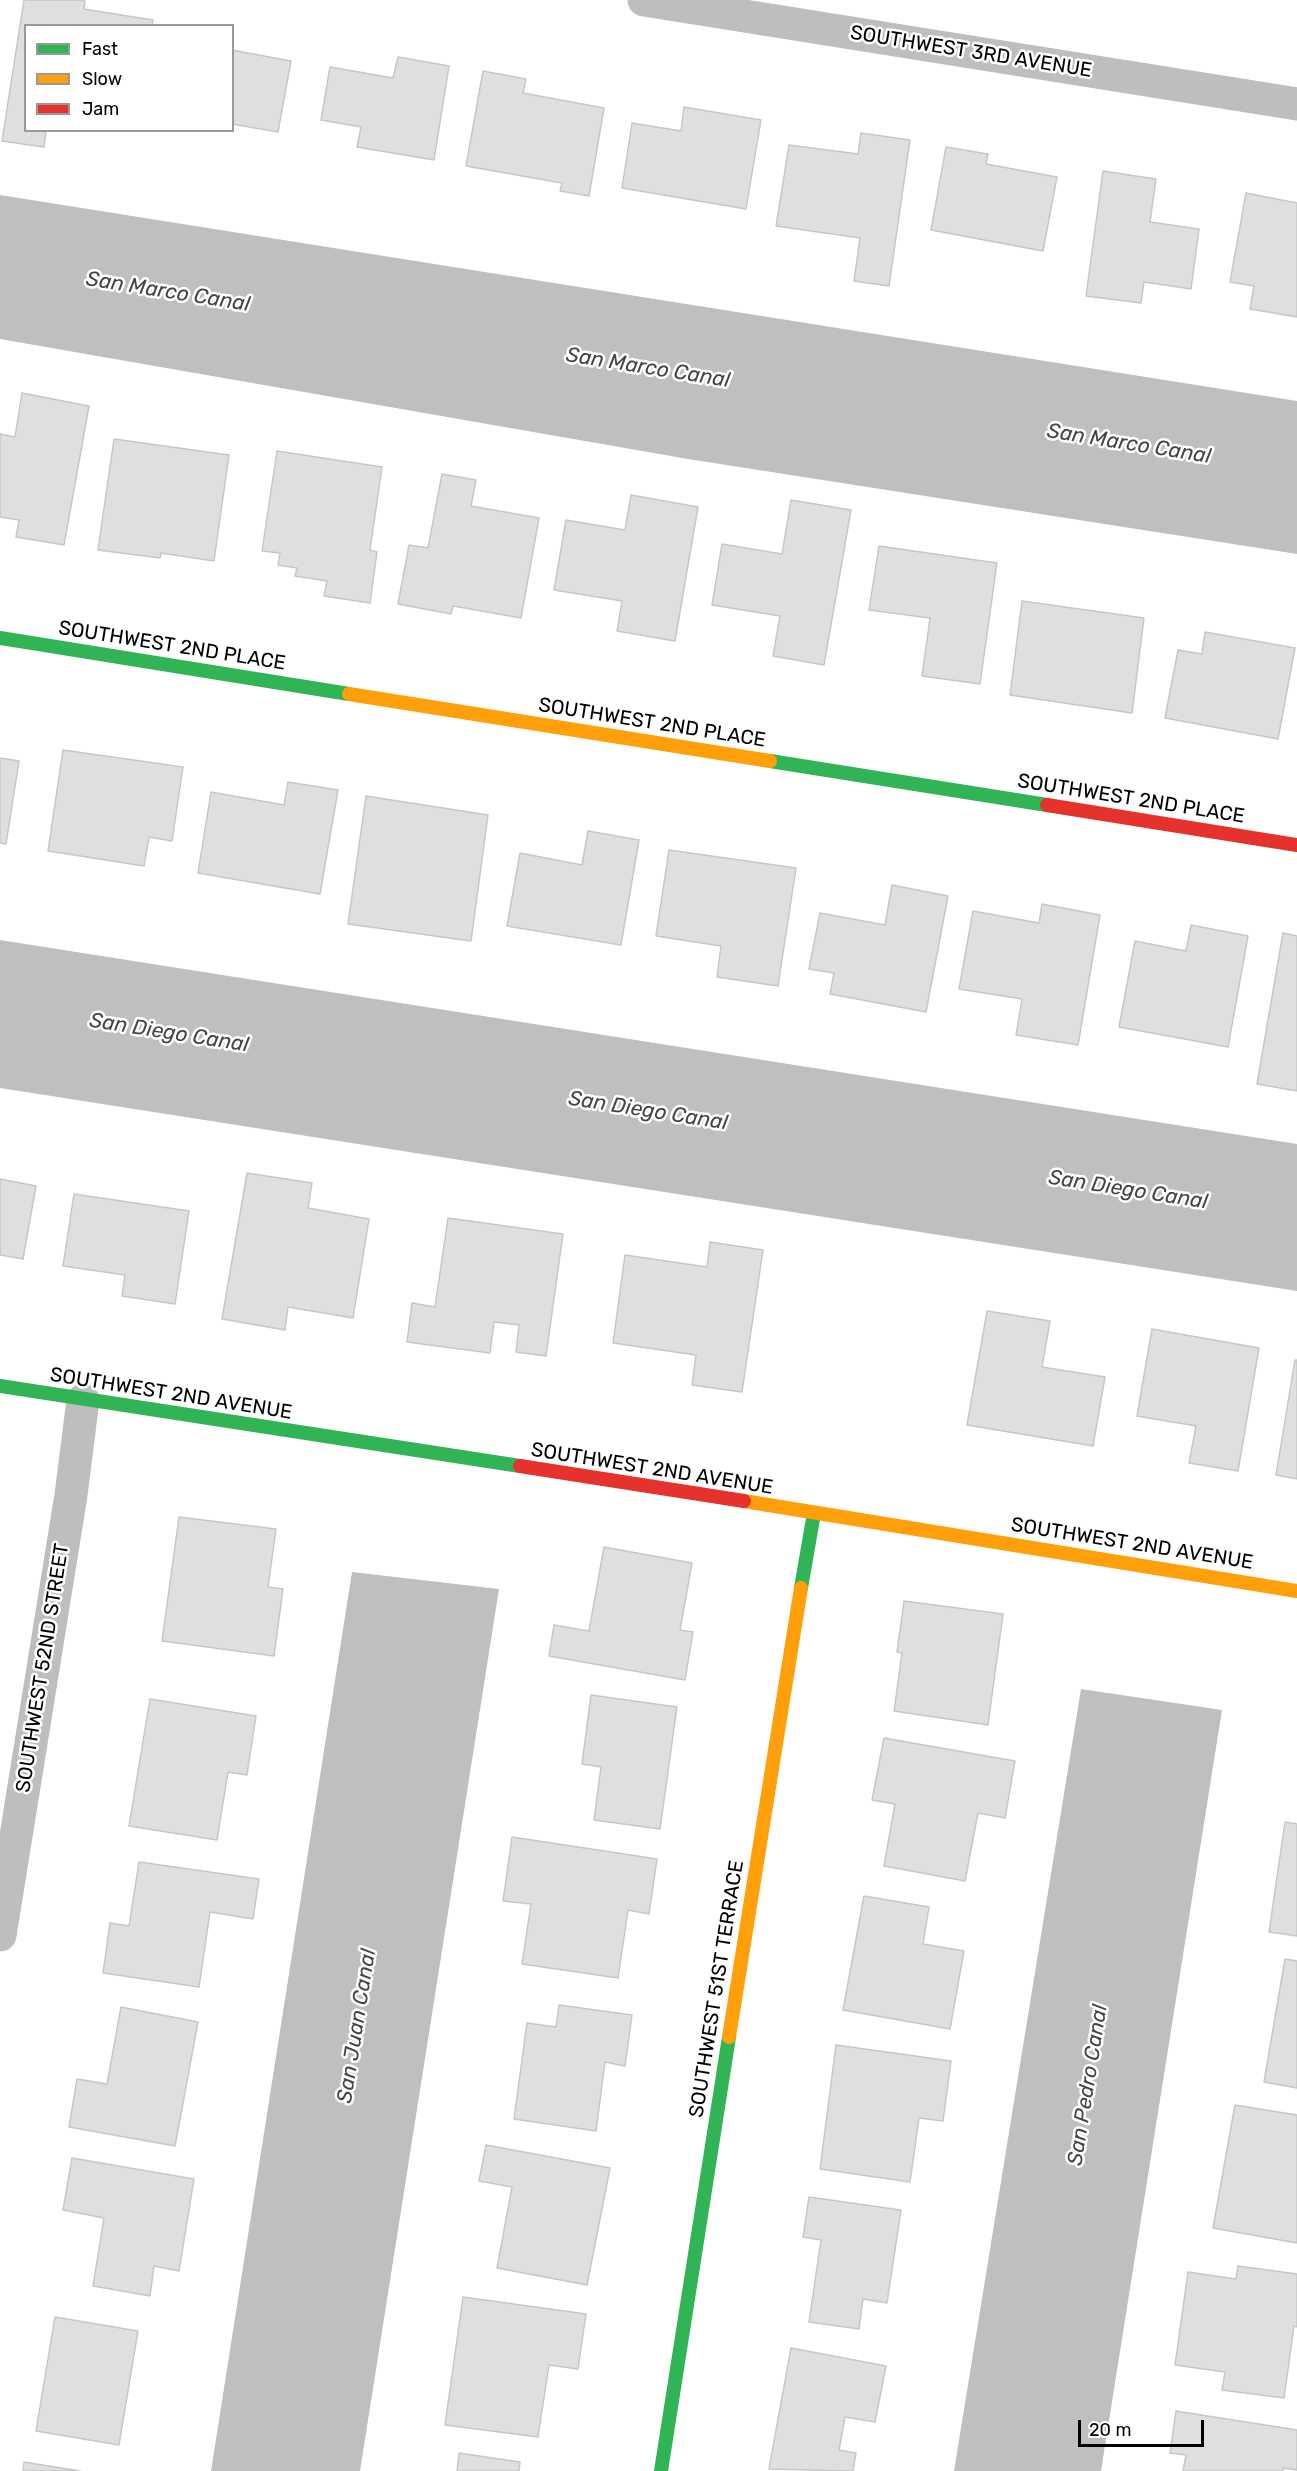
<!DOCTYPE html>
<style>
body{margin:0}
#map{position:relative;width:1297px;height:2471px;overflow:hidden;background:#fff;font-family:Rubik,sans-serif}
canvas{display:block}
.legend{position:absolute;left:24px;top:24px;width:210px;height:108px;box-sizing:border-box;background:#fff;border:2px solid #999;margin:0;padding:8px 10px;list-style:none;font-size:18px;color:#000}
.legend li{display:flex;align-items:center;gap:12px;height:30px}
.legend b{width:30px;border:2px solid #999}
.scale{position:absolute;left:1078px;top:2420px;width:126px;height:27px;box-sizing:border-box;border:3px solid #000;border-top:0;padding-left:8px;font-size:18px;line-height:21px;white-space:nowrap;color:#000;-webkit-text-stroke:4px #fff;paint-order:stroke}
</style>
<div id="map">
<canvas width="1297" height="2471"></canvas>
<ul class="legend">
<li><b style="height:8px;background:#30b455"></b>Fast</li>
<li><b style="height:8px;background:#ff9f0a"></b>Slow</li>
<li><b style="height:8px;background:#e5322d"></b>Jam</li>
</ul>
<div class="scale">20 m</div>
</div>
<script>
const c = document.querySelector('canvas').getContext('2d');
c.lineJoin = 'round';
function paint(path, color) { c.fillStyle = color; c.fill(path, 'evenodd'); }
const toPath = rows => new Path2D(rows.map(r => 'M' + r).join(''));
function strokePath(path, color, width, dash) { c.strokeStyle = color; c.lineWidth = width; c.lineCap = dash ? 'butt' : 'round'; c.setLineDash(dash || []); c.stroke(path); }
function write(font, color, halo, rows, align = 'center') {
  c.font = font + ' Rubik,sans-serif'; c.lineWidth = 5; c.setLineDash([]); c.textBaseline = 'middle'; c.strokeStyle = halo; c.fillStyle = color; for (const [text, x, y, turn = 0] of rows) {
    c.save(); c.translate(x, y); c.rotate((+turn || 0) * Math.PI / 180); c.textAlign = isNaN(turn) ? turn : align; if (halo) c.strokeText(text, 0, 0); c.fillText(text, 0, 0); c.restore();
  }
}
const water = toPath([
 [0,195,1297,401,1297,554,688,459,0,339],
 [0,940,1297,1144,1297,1291,0,1088],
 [352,1572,499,1589,360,2471,211,2471],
 [1081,1689,1222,1710,1101,2471,954,2471]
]);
const building = toPath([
 [24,0,77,0,85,1,84,9,153,20,152,26,26,26,26,130,46,130,44,147,2,141,24,0],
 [232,50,291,61,278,132,232,124,232,50],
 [398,57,449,66,434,160,357,147,361,127,321,120,330,67,393,78,398,57],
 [483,71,526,79,523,93,604,108,589,196,560,191,562,183,466,166,483,71],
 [684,107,761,120,746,209,622,188,632,123,681,131,684,107],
 [861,133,910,140,889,286,854,281,860,238,776,226,789,145,858,154,861,133],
 [946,147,988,154,986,164,1057,177,1043,251,931,230,946,147],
 [1103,171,1156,179,1150,222,1199,229,1191,289,1144,282,1141,303,1086,296,1103,171],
 [1246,193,1297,203,1297,317,1250,309,1254,286,1230,282,1246,193],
 [22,393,89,406,64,545,16,537,19,520,0,517,0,434,15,437,22,393],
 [114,439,229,455,214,561,161,553,160,558,98,550,114,439],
 [277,451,382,467,370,550,377,552,370,603,324,596,327,581,295,576,297,568,278,565,280,553,262,551,277,451],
 [442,474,476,480,471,506,539,518,521,618,453,606,451,614,398,604,409,545,428,548,442,474],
 [631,495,698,507,675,641,617,631,622,601,554,590,566,520,625,530,631,495],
 [791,500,851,510,824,665,773,656,780,616,712,605,722,544,782,554,791,500],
 [879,546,997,563,980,684,922,676,930,618,869,610,879,546],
 [1022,601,1144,618,1132,713,1010,695,1022,601],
 [1205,632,1295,648,1278,739,1165,718,1178,650,1202,654,1205,632],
 [63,750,183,767,172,841,149,837,144,866,48,851,63,750],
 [0,758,19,761,6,844,0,843,0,758],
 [288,782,338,790,320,894,198,873,211,792,284,805,288,782],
 [366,796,488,815,471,941,348,924,366,796],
 [588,831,639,840,621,945,507,926,520,853,582,865,588,831],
 [669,850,796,868,778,986,717,977,721,946,656,936,669,850],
 [892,885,948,896,926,1012,830,994,834,973,809,969,820,913,885,925,892,885],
 [1042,904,1100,915,1078,1045,1016,1035,1022,999,959,989,973,911,1039,923,1042,904],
 [1191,925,1248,936,1228,1047,1119,1027,1135,941,1186,951,1191,925],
 [1283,933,1297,936,1297,1091,1257,1084,1283,933],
 [247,1173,312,1183,308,1208,369,1219,353,1318,288,1307,285,1330,222,1319,247,1173],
 [0,1179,36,1186,23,1259,0,1255,0,1179],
 [74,1194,189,1211,175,1304,122,1296,125,1275,63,1266,74,1194],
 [448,1218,563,1234,546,1356,516,1352,519,1325,494,1322,490,1353,407,1342,412,1303,435,1307,448,1218],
 [710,1242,763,1250,742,1392,692,1385,696,1355,613,1343,625,1255,707,1267,710,1242],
 [987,1311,1050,1321,1042,1367,1105,1377,1093,1446,967,1425,987,1311],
 [1152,1329,1259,1348,1238,1471,1189,1463,1196,1426,1137,1416,1152,1329],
 [1295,1360,1297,1360,1297,1479,1276,1475,1295,1360],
 [179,1517,276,1529,268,1587,283,1589,274,1656,162,1641,179,1517],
 [604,1547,692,1563,680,1630,693,1632,685,1680,549,1656,554,1625,589,1631,604,1547],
 [904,1601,1003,1614,988,1725,894,1711,902,1653,897,1652,904,1601],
 [591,1695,677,1707,660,1829,594,1820,601,1767,582,1764,591,1695],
 [150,1699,256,1716,247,1775,228,1772,217,1840,129,1826,150,1699],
 [884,1738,1015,1761,1005,1818,978,1813,965,1881,884,1866,895,1804,872,1800,884,1738],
 [1285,1822,1297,1824,1297,1936,1269,1932,1285,1822],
 [512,1837,657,1859,649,1914,628,1910,618,1978,522,1964,531,1904,503,1901,512,1837],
 [139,1862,259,1879,253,1919,210,1912,199,1987,103,1973,110,1923,129,1926,139,1862],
 [864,1896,929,1907,923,1944,964,1951,950,2029,843,2010,864,1896],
 [1285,1959,1297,1961,1297,2088,1264,2082,1285,1959],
 [559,2005,632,2015,625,2066,605,2062,596,2131,514,2119,527,2023,556,2027,559,2005],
 [121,2007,198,2022,175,2146,69,2127,77,2079,107,2084,121,2007],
 [836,2045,951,2061,943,2121,919,2118,910,2182,820,2169,836,2045],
 [1235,2105,1297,2115,1297,2243,1213,2228,1235,2105],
 [486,2145,610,2168,587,2285,497,2268,512,2187,479,2181,486,2145],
 [72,2158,194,2179,179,2271,154,2266,150,2296,93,2286,104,2218,63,2210,72,2158],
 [809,2197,901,2210,887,2303,863,2299,859,2329,809,2322,821,2240,803,2237,809,2197],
 [1238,2266,1297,2274,1297,2327,1294,2326,1284,2398,1222,2390,1225,2372,1175,2365,1188,2272,1236,2279,1238,2266],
 [463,2297,586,2314,578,2369,549,2365,538,2437,445,2425,463,2297],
 [55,2317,138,2331,119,2445,36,2431,55,2317],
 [791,2348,886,2366,875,2422,845,2417,839,2450,856,2453,853,2471,769,2469,791,2348],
 [1176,2411,1297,2430,1297,2470,1283,2468,1283,2471,1183,2471,1186,2455,1170,2453,1176,2411],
 [459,2453,520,2462,519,2471,457,2471,459,2453],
 [24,2462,80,2471,23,2471,24,2462]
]);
const street = toPath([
 [644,0,1297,104],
 [0,1935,71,1495,83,1400]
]);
const fast = toPath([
 [0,638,349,694],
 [770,761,1047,805],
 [0,1386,520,1466],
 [801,1588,814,1513],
 [661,2471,729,2037]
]);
const slow = toPath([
 [349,694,770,761],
 [744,1501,1297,1591],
 [729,2037,801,1588]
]);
const jam = toPath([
 [1047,805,1297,845],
 [520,1466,744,1501]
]);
const streetNames = [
 ["SOUTHWEST 3RD AVENUE",971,52,9],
 ["SOUTHWEST 2ND PLACE",172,646,9],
 ["SOUTHWEST 2ND PLACE",652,723,9],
 ["SOUTHWEST 2ND PLACE",1131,799,9],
 ["SOUTHWEST 2ND AVENUE",171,1394,9],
 ["SOUTHWEST 2ND AVENUE",652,1469,9],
 ["SOUTHWEST 2ND AVENUE",1132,1544,9],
 ["SOUTHWEST 52ND STREET",43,1668,-81],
 ["SOUTHWEST 51ST TERRACE",717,1989,-81]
];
const waterNames = [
 ["San Marco Canal",168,292,9],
 ["San Marco Canal",648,368,9],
 ["San Marco Canal",1129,444,9],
 ["San Diego Canal",169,1033,9],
 ["San Diego Canal",648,1111,9],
 ["San Diego Canal",1128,1190,9],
 ["San Juan Canal",357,2026,-81],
 ["San Pedro Canal",1088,2085,-81]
];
paint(water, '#bfbfbf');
paint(building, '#dfdfdf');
strokePath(building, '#c7c7c7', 1.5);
strokePath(street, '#bebebe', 33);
strokePath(fast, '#30b455', 14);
strokePath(slow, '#ff9f0a', 14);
strokePath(jam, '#e5322d', 14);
write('20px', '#000', '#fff', streetNames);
write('italic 21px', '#444', '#fff', waterNames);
</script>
